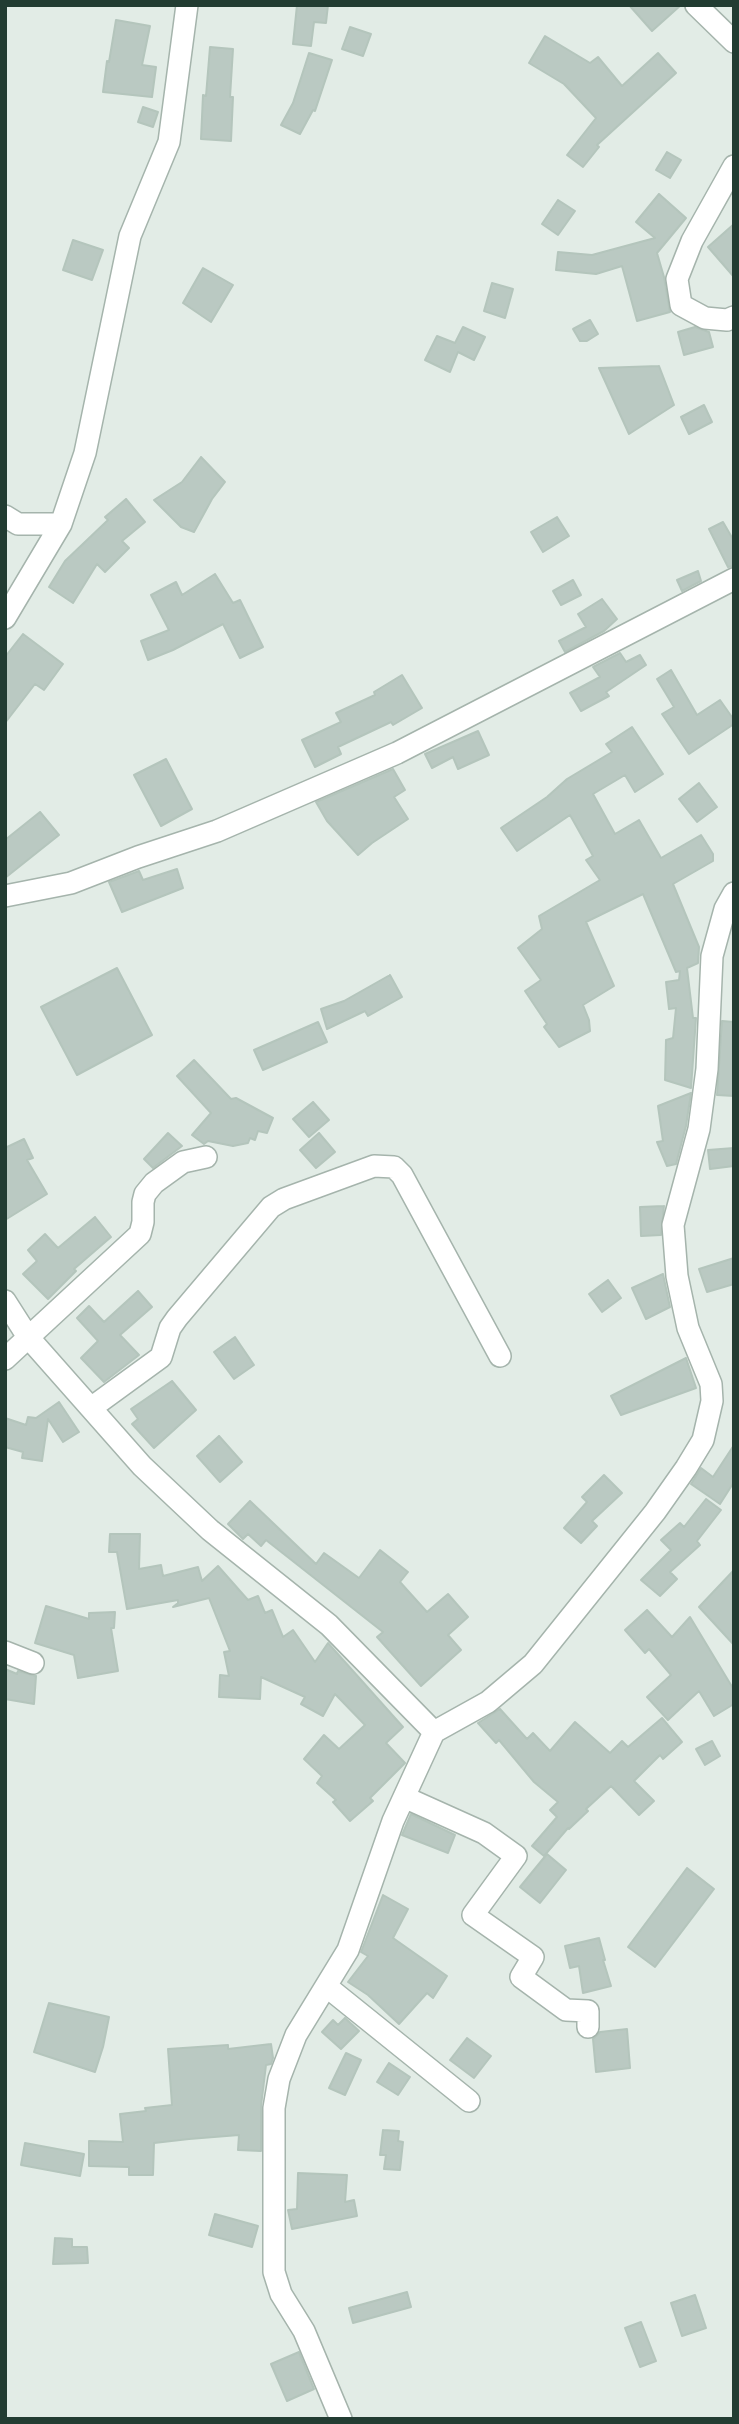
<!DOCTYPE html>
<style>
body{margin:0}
#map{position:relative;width:739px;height:2424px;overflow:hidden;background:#e2ece6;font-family:Lato,sans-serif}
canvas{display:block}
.frame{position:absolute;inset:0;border:7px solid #223c32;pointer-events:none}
</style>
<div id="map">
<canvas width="739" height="2424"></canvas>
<div class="frame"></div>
</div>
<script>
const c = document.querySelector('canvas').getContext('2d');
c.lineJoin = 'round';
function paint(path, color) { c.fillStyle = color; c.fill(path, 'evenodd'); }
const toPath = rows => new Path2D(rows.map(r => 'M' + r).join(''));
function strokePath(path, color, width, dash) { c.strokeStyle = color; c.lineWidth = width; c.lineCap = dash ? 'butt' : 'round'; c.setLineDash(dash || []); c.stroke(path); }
const building = toPath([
 [297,5,328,5,326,23,314,22,311,46,293,44,297,5],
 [629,5,681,5,652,31,629,5],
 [116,20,150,26,142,65,156,67,152,97,103,92,107,61,109,62,116,20],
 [350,27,371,34,363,56,342,49,350,27],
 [545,36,590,63,598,57,622,86,658,53,676,73,597,145,599,147,583,167,567,155,596,118,564,84,529,63,545,36],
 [210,47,233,49,230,97,233,97,231,141,201,139,203,95,206,96,210,47],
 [309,53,332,60,315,111,313,110,300,134,281,125,293,103,309,53],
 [143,107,158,112,153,127,138,122,143,107],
 [667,152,681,160,670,178,656,170,667,152],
 [659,194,686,218,657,253,664,277,670,312,637,321,622,266,596,274,556,270,558,252,592,255,655,238,636,222,659,194],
 [558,200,575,211,558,235,542,224,558,200],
 [734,224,734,277,708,247,734,224],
 [73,240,103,250,92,280,63,270,73,240],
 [203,268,233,285,211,322,183,303,203,268],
 [492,283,513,289,505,318,484,311,492,283],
 [590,320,598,334,587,341,580,341,573,329,590,320],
 [463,327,485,337,474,360,458,352,450,372,425,360,437,336,455,343,463,327],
 [695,327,709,332,713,347,684,355,678,332,695,327],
 [659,366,674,405,629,434,599,368,659,366],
 [704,405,712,422,689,434,681,417,704,405],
 [201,457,225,482,212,499,194,532,181,527,154,500,182,482,201,457],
 [126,499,145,522,122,541,129,548,105,572,97,564,73,603,49,587,65,561,108,520,105,517,126,499],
 [557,517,569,536,543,552,531,532,557,517],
 [723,522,734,541,734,566,728,567,709,529,723,522],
 [698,571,701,581,682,591,677,580,698,571],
 [215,574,233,603,240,600,263,647,240,658,223,624,173,650,148,660,141,641,169,630,151,595,176,582,182,595,215,574],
 [573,580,581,595,561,605,553,591,573,580],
 [602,599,617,619,604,631,565,652,559,641,586,627,578,614,602,599],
 [23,634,63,664,44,690,35,684,5,723,5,657,23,634],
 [620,653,626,662,640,655,646,665,606,692,609,696,581,711,570,693,600,677,593,667,620,653],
 [671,670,697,715,720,700,734,720,734,724,689,754,662,714,674,707,657,679,671,670],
 [402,675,422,708,393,725,391,722,338,747,341,754,315,767,302,740,341,722,336,713,375,695,374,692,402,675],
 [632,727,663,774,635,792,625,775,593,794,615,834,639,820,661,858,701,835,713,854,713,861,673,884,699,947,698,963,687,968,693,1018,696,1018,691,1088,665,1080,666,1040,673,1038,676,1008,669,1009,666,982,679,980,680,971,676,972,643,894,586,922,614,986,583,1005,589,1020,590,1031,559,1047,544,1027,547,1024,525,991,541,980,518,948,542,929,539,916,600,880,586,860,593,856,570,815,517,851,501,828,547,797,567,779,612,752,606,744,632,727],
 [478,731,489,755,458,769,453,757,432,768,425,754,478,731],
 [166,759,192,809,161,826,134,775,166,759],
 [393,769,405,790,394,797,408,819,372,843,358,855,327,821,316,802,393,769],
 [699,783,717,807,697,822,679,799,699,783],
 [40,812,59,835,5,878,5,840,40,812],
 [177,869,183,888,122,912,109,882,139,871,143,880,177,869],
 [117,968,152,1035,77,1075,41,1007,117,968],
 [390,975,402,997,368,1016,365,1011,327,1029,321,1009,344,1001,390,975],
 [722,1021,734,1022,734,1096,717,1095,722,1021],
 [318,1022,327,1042,263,1070,254,1050,318,1022],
 [194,1060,231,1099,236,1098,273,1118,267,1133,258,1131,255,1140,250,1138,248,1143,233,1146,208,1141,204,1144,192,1135,211,1113,177,1076,194,1060],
 [691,1093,686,1126,676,1164,667,1166,657,1142,663,1141,658,1106,691,1093],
 [313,1102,329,1120,309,1137,293,1119,313,1102],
 [168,1133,182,1146,153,1168,144,1159,168,1133],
 [319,1133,335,1152,316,1168,300,1150,319,1133],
 [24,1139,33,1158,27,1160,47,1194,5,1220,5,1148,24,1139],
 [734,1148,734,1166,710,1169,708,1150,734,1148],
 [664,1206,661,1235,641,1236,640,1207,664,1206],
 [95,1217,111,1237,74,1269,76,1271,48,1299,23,1274,37,1261,28,1250,45,1234,58,1248,95,1217],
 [734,1258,734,1284,707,1292,699,1269,734,1258],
 [663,1274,670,1307,646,1319,632,1288,663,1274],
 [608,1280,621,1298,602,1312,589,1294,608,1280],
 [138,1291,152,1307,120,1335,139,1355,104,1382,81,1358,98,1341,77,1318,89,1306,104,1322,138,1291],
 [235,1337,254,1365,234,1379,214,1352,235,1337],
 [686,1358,696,1388,621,1415,611,1396,686,1358],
 [172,1381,196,1410,154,1448,132,1424,138,1419,131,1409,172,1381],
 [59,1402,79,1432,63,1442,48,1419,42,1461,22,1458,23,1452,5,1447,5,1418,26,1425,28,1417,36,1418,59,1402],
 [219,1436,242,1462,220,1482,197,1456,219,1436],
 [734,1445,734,1482,720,1504,691,1484,701,1468,713,1477,734,1445],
 [604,1475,622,1493,592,1521,597,1526,581,1543,564,1528,587,1502,582,1497,604,1475],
 [706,1499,721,1510,697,1541,700,1545,670,1572,677,1579,660,1596,641,1580,671,1550,661,1540,680,1523,684,1527,706,1499],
 [250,1501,316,1564,324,1553,359,1578,380,1550,408,1572,400,1582,427,1612,448,1594,468,1617,448,1635,461,1650,421,1686,377,1637,383,1632,266,1540,261,1546,248,1534,243,1539,228,1524,250,1501],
 [110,1534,140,1534,139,1569,161,1565,163,1576,198,1567,202,1581,218,1566,248,1600,258,1596,265,1613,272,1610,283,1637,293,1630,315,1662,328,1643,403,1727,386,1743,405,1763,370,1798,373,1801,350,1821,333,1802,336,1800,317,1783,322,1776,304,1759,324,1735,339,1749,365,1725,335,1694,323,1716,301,1704,305,1697,261,1677,260,1699,219,1697,220,1675,229,1676,224,1652,230,1651,209,1598,173,1607,178,1603,178,1600,127,1609,117,1552,109,1552,110,1534],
 [734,1570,734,1645,699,1607,734,1570],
 [46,1606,89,1619,89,1613,115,1612,114,1628,111,1628,118,1671,78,1678,74,1655,35,1643,46,1606],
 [647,1610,672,1637,690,1617,734,1690,734,1704,714,1716,699,1691,668,1720,647,1697,671,1675,649,1649,645,1653,625,1630,647,1610],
 [5,1669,17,1674,18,1671,36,1676,34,1704,5,1699,5,1669],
 [500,1709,527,1739,533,1733,550,1751,575,1722,610,1753,622,1741,628,1747,662,1718,682,1742,663,1759,660,1755,634,1781,654,1801,639,1815,611,1786,586,1809,588,1811,569,1829,568,1828,544,1856,532,1846,557,1817,550,1810,558,1802,534,1782,499,1740,496,1743,478,1723,500,1709],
 [712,1741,720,1756,705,1765,696,1749,712,1741],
 [411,1814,455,1835,448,1853,402,1835,411,1814],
 [547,1854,566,1870,540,1903,520,1887,547,1854],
 [687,1868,714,1889,655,1967,628,1947,687,1868],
 [383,1895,408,1909,393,1938,447,1976,433,1998,427,1993,399,2024,368,1995,348,1982,368,1956,361,1952,383,1895],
 [599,1938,605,1960,603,1960,611,1986,583,1993,579,1966,570,1968,565,1946,599,1938],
 [49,2003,109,2017,103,2047,95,2072,34,2052,49,2003],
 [345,2018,359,2031,341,2049,322,2032,333,2020,338,2025,345,2018],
 [627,2029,630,2068,596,2072,593,2039,600,2032,627,2029],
 [467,2038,491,2056,474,2078,450,2060,467,2038],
 [271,2044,273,2058,271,2064,266,2065,261,2106,261,2151,238,2150,239,2135,189,2139,154,2143,153,2175,129,2175,129,2167,89,2166,89,2141,123,2142,120,2114,146,2111,145,2108,172,2105,168,2049,228,2045,228,2049,271,2044],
 [346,2053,361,2060,345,2095,329,2088,346,2053],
 [389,2063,410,2077,398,2095,377,2082,389,2063],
 [383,2130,399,2131,398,2141,403,2142,400,2170,384,2169,386,2155,380,2155,383,2130],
 [25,2143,84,2154,80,2176,21,2165,25,2143],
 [298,2173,347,2175,345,2202,354,2200,357,2216,292,2229,288,2210,297,2209,298,2173],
 [215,2214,258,2226,252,2247,209,2235,215,2214],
 [55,2238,72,2239,72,2247,87,2247,88,2263,53,2264,55,2238],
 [407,2292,411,2307,353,2323,349,2308,407,2292],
 [695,2295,706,2328,682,2336,671,2303,695,2295],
 [641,2322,656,2361,640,2367,625,2328,641,2322],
 [299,2352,314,2389,287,2401,271,2364,299,2352]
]);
const minor = toPath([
 [696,5,734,42],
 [734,166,692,241,677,279,681,305,705,318,727,320,734,317],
 [5,516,18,524,61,524],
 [5,618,61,524,85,453,130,236,169,142,187,5],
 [5,896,71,883,138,857,217,831,397,753,734,579],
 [5,1301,28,1337,142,1466,210,1530,329,1625,434,1732],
 [5,1359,140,1234,143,1222,143,1202,145,1194,154,1183,183,1162,206,1157],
 [91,1408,161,1357,170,1328,177,1318,271,1207,284,1199,374,1166,394,1167,402,1175,500,1356],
 [5,1652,33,1663],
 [404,1797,484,1833,516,1856,473,1915,533,1957,521,1977,566,2010,588,2011,588,2027],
 [326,1986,469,2101],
 [341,2419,304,2331,281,2294,274,2272,274,2108,279,2079,296,2035,348,1950,393,1821,434,1732,488,1702,533,1664,655,1512,686,1468,703,1440,712,1401,711,1384,688,1328,677,1276,673,1225,699,1129,707,1069,712,956,725,909,734,893]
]);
paint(building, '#bac9c2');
strokePath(building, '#b4c5bc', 2);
strokePath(minor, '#a5b4ac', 24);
strokePath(minor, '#fff', 21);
</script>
